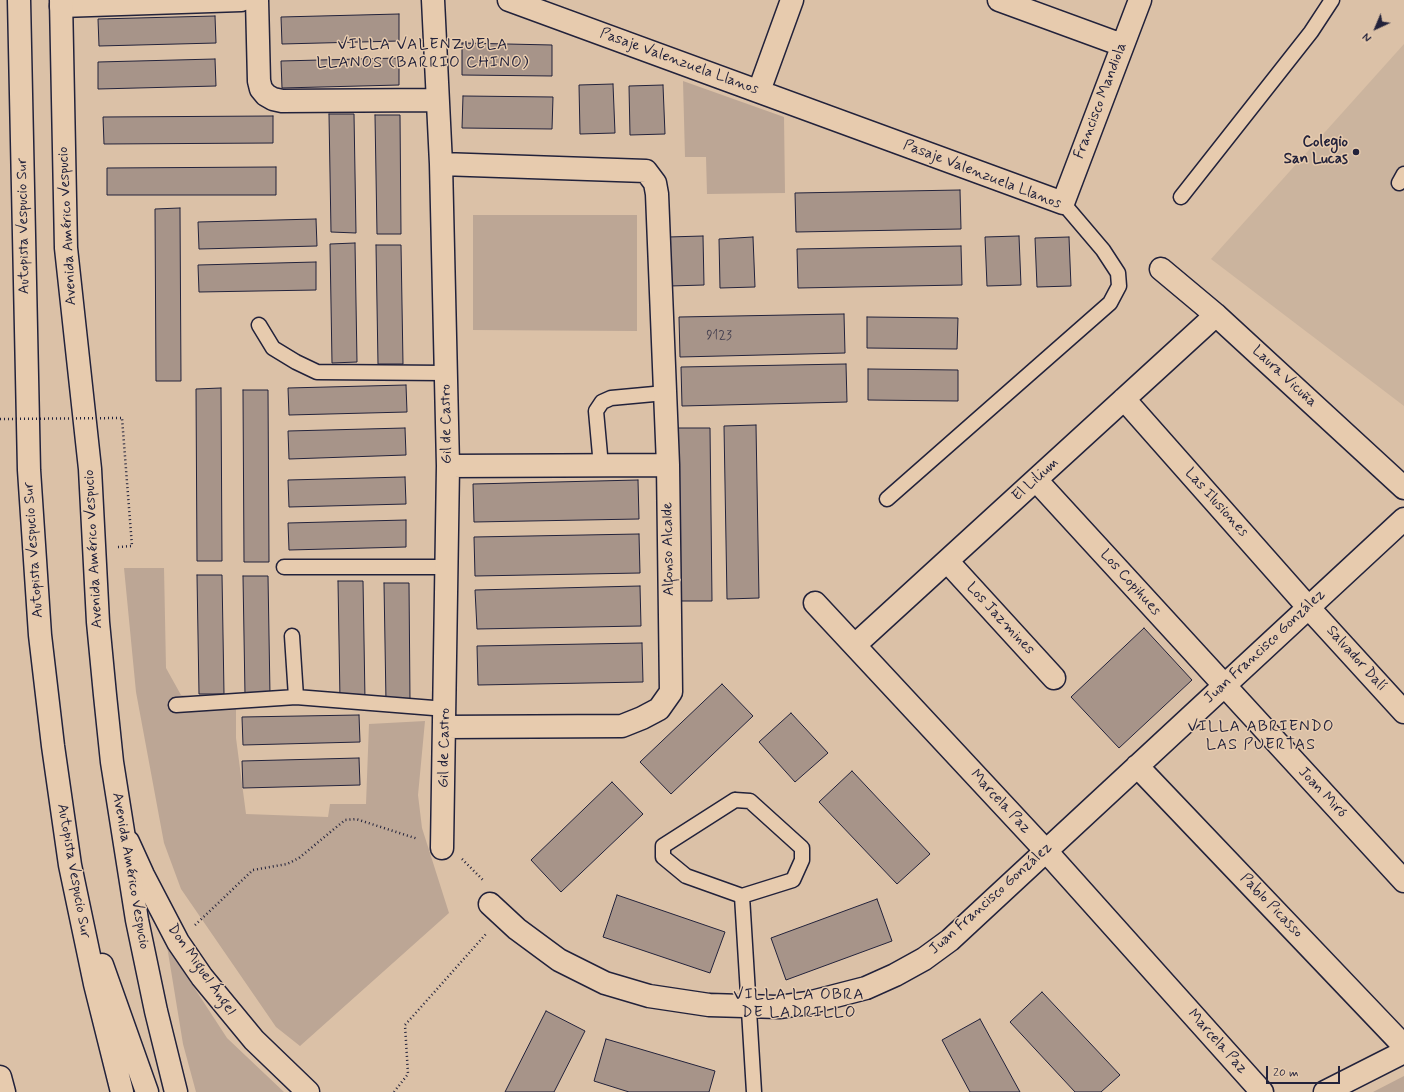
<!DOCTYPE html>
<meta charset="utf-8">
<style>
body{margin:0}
#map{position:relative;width:1404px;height:1092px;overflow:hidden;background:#dbc1a7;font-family:Mynerve,sans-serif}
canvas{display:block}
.north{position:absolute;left:1356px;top:8px;width:40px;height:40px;-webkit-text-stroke:3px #e7cbae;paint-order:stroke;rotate:224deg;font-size:11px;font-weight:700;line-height:16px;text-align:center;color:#22223b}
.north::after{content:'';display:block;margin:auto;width:14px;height:18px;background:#22223b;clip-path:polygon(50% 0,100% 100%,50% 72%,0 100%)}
.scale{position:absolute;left:1266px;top:1066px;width:74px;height:18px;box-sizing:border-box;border:2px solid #22223b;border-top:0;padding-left:5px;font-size:12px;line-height:14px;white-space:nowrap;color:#22223b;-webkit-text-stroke:3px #e7cbae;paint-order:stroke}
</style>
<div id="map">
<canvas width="1404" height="1092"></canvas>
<div class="north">N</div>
<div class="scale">20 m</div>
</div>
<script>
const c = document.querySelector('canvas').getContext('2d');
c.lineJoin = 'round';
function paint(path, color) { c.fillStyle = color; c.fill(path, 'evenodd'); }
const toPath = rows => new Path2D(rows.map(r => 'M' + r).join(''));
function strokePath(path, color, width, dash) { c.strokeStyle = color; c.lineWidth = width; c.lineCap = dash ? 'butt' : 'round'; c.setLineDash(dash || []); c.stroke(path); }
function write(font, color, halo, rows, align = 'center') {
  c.font = font + ' Mynerve,sans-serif'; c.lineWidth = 3; c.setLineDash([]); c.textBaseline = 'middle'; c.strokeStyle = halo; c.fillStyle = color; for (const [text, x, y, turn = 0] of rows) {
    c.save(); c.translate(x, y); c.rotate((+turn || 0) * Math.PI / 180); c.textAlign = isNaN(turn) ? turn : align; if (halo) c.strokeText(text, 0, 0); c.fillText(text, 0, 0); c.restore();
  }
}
const built = toPath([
 [1404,44,1404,406,1211,259]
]);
const green = toPath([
 [683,81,784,117,785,193,707,194,706,157,685,157],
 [473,215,637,215,637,331,473,330],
 [124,568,164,568,166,668,181,695,236,702,236,738,246,814,328,817,330,804,366,804,369,724,425,721,418,795,422,828,449,913,300,1046,276,1027,181,889,164,843,136,692],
 [167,946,227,1038,284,1092,196,1092,183,1044],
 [1404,1076,1404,1092,1373,1092]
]);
const building = toPath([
 [399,14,399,41,282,44,281,17,399,14],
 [215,16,216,43,99,46,98,19,215,16],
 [462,43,552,45,552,76,462,75,462,43],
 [399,58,399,85,282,88,281,61,399,58],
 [215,59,216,86,98,89,98,62,215,59],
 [613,84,615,133,580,134,579,85,613,84],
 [663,85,665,134,630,135,629,86,663,85],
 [463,96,553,97,552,129,462,128,463,96],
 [329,114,354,114,356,233,331,232,329,114],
 [375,115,400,115,401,234,377,234,375,115],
 [273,116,273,143,104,144,103,117,273,116],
 [276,167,276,195,107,195,107,168,276,167],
 [960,190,961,229,796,232,795,193,960,190],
 [180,208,181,381,156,381,155,209,180,208],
 [316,219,317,246,199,249,198,222,316,219],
 [703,236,704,285,670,286,668,237,703,236],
 [1019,236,1021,285,987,286,985,237,1019,236],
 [753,237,755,287,720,288,719,239,753,237],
 [1069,237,1071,286,1037,287,1035,238,1069,237],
 [355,243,357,362,332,363,330,244,355,243],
 [376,245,401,245,403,364,378,364,376,245],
 [961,246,962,285,798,288,797,249,961,246],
 [316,262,316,290,199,292,198,265,316,262],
 [844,314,845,353,680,357,679,317,844,314],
 [867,317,958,318,957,349,867,348,867,317],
 [846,364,847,402,682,406,681,367,846,364],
 [868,369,958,370,958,401,868,400,868,369],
 [406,385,407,412,289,415,288,388,406,385],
 [221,388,222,561,197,561,196,389,221,388],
 [243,390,268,390,269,562,244,562,243,390],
 [756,425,759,598,727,599,724,426,756,425],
 [405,428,406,455,289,459,288,431,405,428],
 [678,428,710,428,712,601,681,601,678,428],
 [405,477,406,504,289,507,288,480,405,477],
 [638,480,639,519,474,522,473,484,638,480],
 [406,520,406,547,289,550,288,523,406,520],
 [639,534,640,573,475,576,474,537,639,534],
 [197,575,222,575,224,694,199,694,197,575],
 [243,576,268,576,270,695,245,695,243,576],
 [338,581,363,581,365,700,340,700,338,581],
 [384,583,409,583,410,701,386,702,384,583],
 [640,586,641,626,477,629,475,590,640,586],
 [1144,628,1192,680,1119,748,1071,697,1144,628],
 [642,643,643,682,478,685,477,646,642,643],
 [722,684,753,716,671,794,640,762,722,684],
 [791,713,828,753,795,782,759,742,791,713],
 [359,715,360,742,243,745,242,717,359,715],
 [359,758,360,785,243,788,242,761,359,758],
 [852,771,930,854,897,884,819,802,852,771],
 [612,782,643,814,561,892,531,860,612,782],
 [617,895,725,932,710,973,603,937,617,895],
 [877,899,892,941,786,980,771,938,877,899],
 [1042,992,1120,1075,1101,1092,1075,1092,1010,1022,1042,992],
 [546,1011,585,1031,554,1092,505,1092,546,1011],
 [980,1019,1020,1092,970,1092,942,1040,980,1019],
 [606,1039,715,1071,709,1092,629,1092,594,1081,606,1039]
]);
const path = toPath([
 [118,547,132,546,122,418],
 [462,859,484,881],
 [195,925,253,870,287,864,299,858,345,820,356,819,418,839],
 [394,1092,408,1074,405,1025,486,934]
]);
const service = toPath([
 [1399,183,1404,174],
 [1181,197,1311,32,1332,0],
 [259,325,273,348,296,362,317,372,446,373],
 [601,466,596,411,602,402,611,398,665,393],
 [887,499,1110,303,1119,286,1118,273,1103,250,1063,203],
 [284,567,447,567],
 [292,636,296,697,446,709],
 [176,705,296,697],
 [735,800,750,801,802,848,802,860,793,880,742,896,686,876,663,857,663,846,735,800],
 [742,896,754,1092]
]);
const minor = toPath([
 [257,0,259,81,261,89,266,95,273,99,282,101,437,100],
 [433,0,441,164,448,466,442,848],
 [509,0,1063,203,1140,0],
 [999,0,1122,45],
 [61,6,241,0],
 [759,91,792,0],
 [441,164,646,171,655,183,657,194,668,465,671,692,659,709,642,718,622,726,445,727],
 [1161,269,1216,315,1404,488],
 [1124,399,1308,607,1404,712],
 [448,466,668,465],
 [1036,480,1404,881],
 [947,561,1054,678],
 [815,603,1046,851,1262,1092],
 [855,645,1216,315],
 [1137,766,1404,1046],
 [490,904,517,929,559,960,605,983,649,996,709,1005,779,1007,808,1003,866,988,895,975,924,959,950,940,1404,519]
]);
const tertiary = toPath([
 [128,842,143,875,178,942,202,977,254,1040,308,1092],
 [1325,1092,1404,1052]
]);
const secondary = toPath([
 [61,0,66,248,90,469,98,622,105,695,112,762,137,920,156,1011,176,1092]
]);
const motorway = toPath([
 [19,0,29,470,40,635,53,746,70,865,95,984,122,1092],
 [102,965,147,1092],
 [0,1077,4,1092]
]);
const pathBridge = toPath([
 [0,419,122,418]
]);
const markers = [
 [1356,152,4,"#22223b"]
];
const numberNames = [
 ["9123",719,336]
];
const streetNames = [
 ["Pasaje Valenzuela Llanos",679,62,20],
 ["Francisco Mandiola",1101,101,-69],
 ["Pasaje Valenzuela Llanos",982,175,21],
 ["Autopista Vespucio Sur",24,226,-91],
 ["Avenida Américo Vespucio",68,226,-93],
 ["Laura Vicuña",1284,377,43],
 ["Gil de Castro",447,424,-91],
 ["El Lilium",1036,480,-42],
 ["Las Ilusiones",1216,503,48],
 ["Avenida Américo Vespucio",94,549,-93],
 ["Alfonso Alcalde",669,549,-91],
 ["Autopista Vespucio Sur",34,550,-94],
 ["Los Copihues",1130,583,48],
 ["Los Jazmines",1000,619,47],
 ["Juan Francisco González",1265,647,-43],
 ["Salvador Dalí",1356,659,48],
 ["Gil de Castro",445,748,-89],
 ["Joan Miró",1322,793,47],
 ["Marcela Paz",1000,802,47],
 ["Autopista Vespucio Sur",73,871,80],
 ["Avenida Américo Vespucio",130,871,80],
 ["Juan Francisco González",991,899,-42],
 ["Pablo Picasso",1271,906,46],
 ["Don Miguel Ángel",201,970,55],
 ["Marcela Paz",1217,1042,48]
];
const poiNames = [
 ["Colegio",1348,143],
 ["San Lucas",1348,160]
];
const neighbourhoodNames = [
 ["VILLA VALENZUELA",423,46],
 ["LLANOS (BARRIO CHINO)",423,64],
 ["VILLA ABRIENDO",1261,728],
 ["LAS PUERTAS",1261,746],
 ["VILLA LA OBRA",799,996],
 ["DE LADRILLO",799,1014]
];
paint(built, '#cbb49e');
paint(green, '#bca695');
paint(building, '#a79489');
strokePath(building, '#22223b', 1);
strokePath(service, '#22223b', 17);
strokePath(minor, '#22223b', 25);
strokePath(tertiary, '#22223b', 25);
strokePath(secondary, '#22223b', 25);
strokePath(motorway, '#22223b', 25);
strokePath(path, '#22223b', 2.5, [1, 3]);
strokePath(service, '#e7cbae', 14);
strokePath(minor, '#e7cbae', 22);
strokePath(tertiary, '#e7cbae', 22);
strokePath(secondary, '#e7cbae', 22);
strokePath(motorway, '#e7cbae', 22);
strokePath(pathBridge, '#22223b', 2.5, [1, 3]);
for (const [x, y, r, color] of markers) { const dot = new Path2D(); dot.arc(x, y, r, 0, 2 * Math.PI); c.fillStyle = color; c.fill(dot); strokePath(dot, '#e7cbae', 1.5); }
write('13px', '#433e4e', null, numberNames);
write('15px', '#22223b', '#e7cbae', streetNames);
write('bold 15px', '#22223b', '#e7cbae', poiNames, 'right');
c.letterSpacing = '1px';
write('16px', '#22223b', '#e7cbae', neighbourhoodNames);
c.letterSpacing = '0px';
</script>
